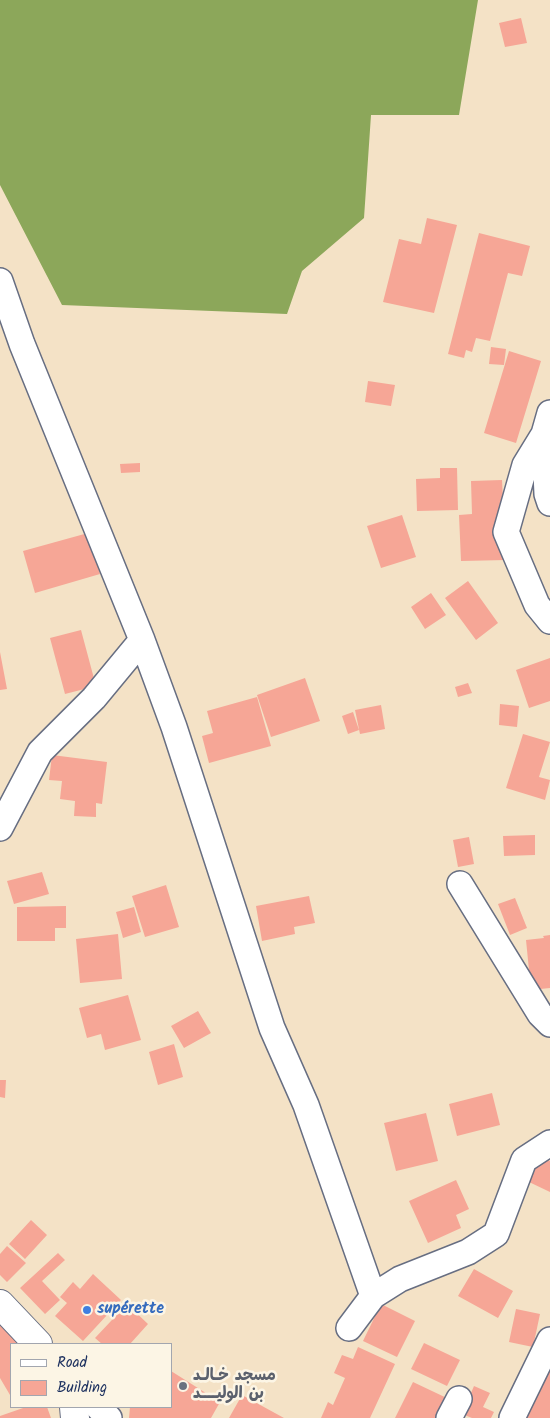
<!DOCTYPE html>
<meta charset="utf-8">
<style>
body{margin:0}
#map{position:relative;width:550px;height:1418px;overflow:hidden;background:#f4e2c6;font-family:Kalam,sans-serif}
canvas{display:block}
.legend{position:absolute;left:10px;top:1343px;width:162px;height:65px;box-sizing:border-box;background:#fcf5e5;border:1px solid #a2a6af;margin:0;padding:6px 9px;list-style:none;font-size:15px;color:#1b2f5e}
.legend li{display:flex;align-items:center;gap:10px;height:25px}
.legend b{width:25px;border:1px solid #a2a6af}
</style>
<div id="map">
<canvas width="550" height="1418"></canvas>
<ul class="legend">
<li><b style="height:6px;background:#fff"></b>Road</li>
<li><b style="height:14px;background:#f6a696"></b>Building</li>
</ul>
</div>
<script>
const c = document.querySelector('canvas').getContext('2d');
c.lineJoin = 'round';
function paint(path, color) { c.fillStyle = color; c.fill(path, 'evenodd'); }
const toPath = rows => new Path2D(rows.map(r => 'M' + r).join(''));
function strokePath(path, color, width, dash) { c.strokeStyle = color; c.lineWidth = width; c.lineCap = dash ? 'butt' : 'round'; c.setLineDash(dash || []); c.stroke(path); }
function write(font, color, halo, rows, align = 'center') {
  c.font = font + ' Kalam,"Playpen Sans Arabic",sans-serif'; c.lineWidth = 5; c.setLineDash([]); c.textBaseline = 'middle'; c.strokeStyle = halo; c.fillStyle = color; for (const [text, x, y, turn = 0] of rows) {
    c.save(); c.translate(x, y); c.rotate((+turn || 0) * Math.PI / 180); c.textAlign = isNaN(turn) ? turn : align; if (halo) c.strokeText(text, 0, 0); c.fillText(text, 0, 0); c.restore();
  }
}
const forest = toPath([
 [0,0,478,0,459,115,371,115,364,218,302,271,287,314,62,305,0,185]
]);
const building = toPath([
 [521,18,527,43,505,47,499,23],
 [427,218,457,225,434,313,383,302,399,239,421,244],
 [479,233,530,246,522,276,508,273,490,341,476,338,472,352,466,350,464,358,448,354],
 [491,347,506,349,504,365,489,364],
 [509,351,541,361,516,443,484,433],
 [368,381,395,385,391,406,365,402],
 [140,463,140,472,121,473,120,464],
 [440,468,457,468,458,510,417,511,416,479,440,478],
 [502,480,506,560,461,561,459,515,472,514,471,481],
 [402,515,416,557,381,568,367,526],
 [88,533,100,574,35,593,23,551],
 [468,581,498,623,476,640,445,598],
 [431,593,446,615,425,629,411,607],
 [81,630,96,686,65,694,50,638],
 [0,652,7,689,0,690],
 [550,658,550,701,529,708,516,670],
 [305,678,320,721,271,737,257,695],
 [468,683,472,693,458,697,455,687],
 [257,697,271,746,209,763,202,736,213,733,207,711],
 [500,704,519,706,517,727,499,725],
 [381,705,385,729,360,734,355,710],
 [353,712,359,730,348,734,342,716],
 [523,734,550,742,539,777,550,780,545,800,506,788],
 [52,755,107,762,102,804,96,803,96,817,74,816,75,801,60,799,62,781,49,780],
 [535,835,535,855,504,856,503,836],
 [469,837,474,864,458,867,453,840],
 [42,872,49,894,14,904,7,881],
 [166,885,179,927,145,937,132,896],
 [309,896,315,923,294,927,295,934,262,941,256,906],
 [515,898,527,928,510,935,498,904],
 [66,906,66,928,55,928,55,941,17,941,17,907],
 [134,907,141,932,123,938,116,912],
 [118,934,122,979,80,983,76,939],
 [550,935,550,988,531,990,526,940,544,938,543,936],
 [128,995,141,1040,105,1050,101,1034,87,1038,79,1008],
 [198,1011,211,1033,184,1048,171,1026],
 [174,1044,183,1077,158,1085,149,1052],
 [0,1080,6,1080,5,1098,0,1097],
 [492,1093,500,1125,457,1136,449,1104],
 [426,1113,438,1161,396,1171,384,1123],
 [540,1156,550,1161,550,1192,529,1182],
 [456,1180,469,1209,456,1215,461,1228,428,1243,409,1201],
 [31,1220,47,1235,25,1259,9,1244],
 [7,1246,26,1263,7,1282,0,1275,0,1254],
 [58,1253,65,1260,42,1281,60,1300,45,1314,20,1288],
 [474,1269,513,1291,498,1318,458,1296],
 [93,1274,121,1300,83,1341,55,1316,67,1303,60,1297,73,1282,80,1289],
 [127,1304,148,1324,130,1344,102,1344,95,1338],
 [381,1304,415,1321,397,1357,363,1341],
 [516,1309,540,1314,533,1347,509,1342],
 [0,1319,22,1344,11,1344,10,1395,0,1378],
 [424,1343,460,1360,447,1386,411,1369],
 [358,1347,395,1364,370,1418,321,1418,328,1402,333,1405,345,1378,334,1373,342,1355,353,1359],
 [550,1368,550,1418,525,1418],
 [171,1371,220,1402,211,1418,129,1418,130,1407,171,1407],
 [413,1382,451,1400,442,1418,395,1418],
 [474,1386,490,1393,483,1407,494,1412,491,1418,472,1418,462,1414],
 [242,1395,284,1418,229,1418],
 [26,1407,47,1407,51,1418,0,1418,0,1416]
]);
const street = toPath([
 [0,281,22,344,142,640,174,727,272,1028,306,1105,373,1296],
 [550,413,544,434,525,465,506,532,537,605,550,621],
 [544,434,547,494,550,503],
 [0,828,40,752,94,698,142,640],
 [460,884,540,1014,550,1024],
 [349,1328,373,1296,400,1279,468,1252,496,1234,524,1160,550,1143],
 [98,1407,109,1418],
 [449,1418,459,1399],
 [512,1418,550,1340]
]);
const secondary = toPath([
 [0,1304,38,1344],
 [74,1407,75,1418]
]);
const markers = [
 [87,1310,5,"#3f7fe0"],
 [183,1386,5,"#6b7280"]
];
const shopNames = [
 ["supérette",97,1310]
];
const worshipNames = [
 ["مسجد خـالـد",193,1377],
 ["بن الوليــــد",193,1395]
];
paint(forest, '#8ca75a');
paint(building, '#f6a696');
strokePath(street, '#676e82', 28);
strokePath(secondary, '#676e82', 30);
strokePath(street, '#fff', 25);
strokePath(secondary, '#fff', 28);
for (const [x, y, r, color] of markers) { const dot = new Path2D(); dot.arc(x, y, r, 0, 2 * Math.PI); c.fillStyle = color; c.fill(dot); strokePath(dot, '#fcf5e5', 2); }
write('bold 16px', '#366cbe', '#fcf5e5', shopNames, 'left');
write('bold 16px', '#5b616d', '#fcf5e5', worshipNames, 'left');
</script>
